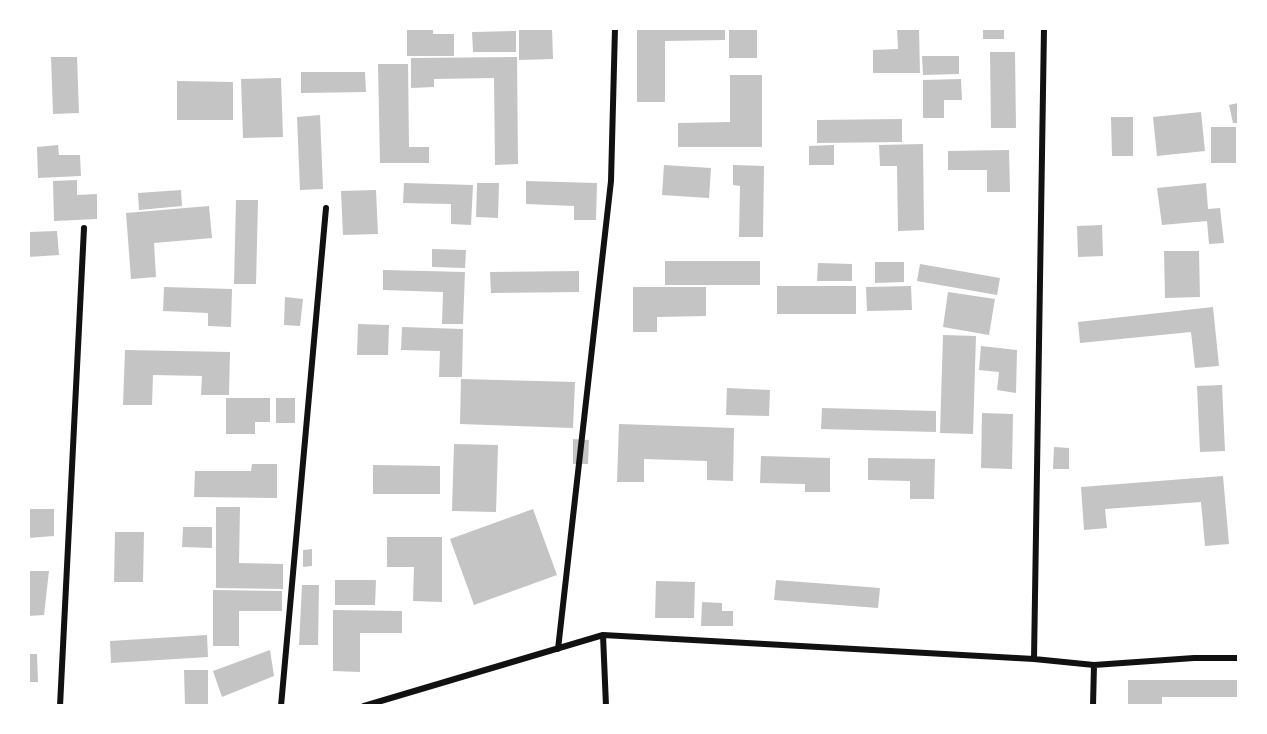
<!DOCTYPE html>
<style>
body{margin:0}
#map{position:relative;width:1267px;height:734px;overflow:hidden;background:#fff;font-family:Signika,sans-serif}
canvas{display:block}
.frame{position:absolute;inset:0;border:30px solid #fff;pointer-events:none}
</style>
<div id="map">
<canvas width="1267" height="734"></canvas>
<div class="frame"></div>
</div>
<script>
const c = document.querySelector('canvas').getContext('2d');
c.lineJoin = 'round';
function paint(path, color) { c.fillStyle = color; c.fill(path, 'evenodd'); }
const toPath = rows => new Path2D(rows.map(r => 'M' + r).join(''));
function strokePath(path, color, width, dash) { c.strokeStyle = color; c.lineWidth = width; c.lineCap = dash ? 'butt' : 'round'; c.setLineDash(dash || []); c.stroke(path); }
const building = toPath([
 [407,28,433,28,433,34,454,34,454,56,407,56],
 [519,28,552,28,553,59,519,60],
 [637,28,725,28,725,40,665,41,665,102,637,102],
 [729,28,757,28,757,58,729,58],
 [897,28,919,28,920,73,873,73,873,50,898,49],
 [983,28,1004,28,1004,39,983,39],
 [516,31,516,52,473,52,472,32],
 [990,52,1015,52,1016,128,991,128],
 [922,56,959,56,959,74,923,75],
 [51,57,77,57,79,113,53,114],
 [517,57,518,164,495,165,494,78,434,79,434,87,411,88,411,58],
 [378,64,408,64,409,147,429,147,429,163,380,163],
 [301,72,365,72,366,92,301,93],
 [730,75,762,75,762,147,678,147,678,123,730,122],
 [281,78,283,137,243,138,241,79],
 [961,79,962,100,944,100,944,118,923,118,923,80],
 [177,81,233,82,233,120,177,120],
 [1238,103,1238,123,1233,123,1229,105],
 [1201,112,1205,151,1157,156,1153,117],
 [320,115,323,189,300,190,297,117],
 [1111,117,1133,117,1133,156,1112,156],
 [902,119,902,142,817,143,817,120],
 [1211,127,1236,127,1236,163,1211,163],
 [923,144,924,230,898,231,897,166,880,166,879,145],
 [58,145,59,155,80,155,81,176,38,178,37,147],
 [834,145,834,165,809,165,809,146],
 [1009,150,1010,192,987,192,987,170,948,170,948,151],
 [664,165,711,168,709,198,662,195],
 [733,165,764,166,763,237,739,237,740,186,733,185],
 [77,180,77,195,97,194,97,219,54,221,53,181],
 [526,181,597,183,596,220,574,220,574,206,526,204],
 [404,183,473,185,471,225,451,224,451,204,403,203],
 [477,183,499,183,498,218,476,217],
 [1206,183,1208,209,1220,208,1224,243,1209,244,1207,221,1162,225,1157,188],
 [181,190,182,206,139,210,138,193],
 [376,190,378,234,343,235,341,191],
 [236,200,258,200,256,284,234,284],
 [209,206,212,238,154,243,156,277,131,279,126,213],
 [1102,225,1103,256,1078,257,1077,226],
 [57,231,59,255,28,257,28,232],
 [432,249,466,250,465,268,432,267],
 [1164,251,1199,251,1200,297,1165,298],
 [665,261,760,261,760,285,665,285],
 [875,262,904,262,904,282,875,283],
 [818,263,852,264,852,281,817,281],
 [920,264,1000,278,997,295,917,281],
 [383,270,465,272,463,324,442,324,443,292,383,290],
 [579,271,579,292,491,293,490,272],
 [777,286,856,286,856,314,777,314],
 [911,286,912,310,867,311,866,287],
 [164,287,232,289,231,327,208,326,208,313,163,311],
 [633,287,706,287,706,316,657,317,657,332,633,332],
 [948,292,995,299,989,335,943,327],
 [285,297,303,299,300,326,284,325],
 [1213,307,1219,366,1195,368,1191,332,1080,343,1078,322],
 [358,324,389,325,388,355,357,355],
 [402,327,463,329,462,377,439,377,440,351,401,350],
 [943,335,976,336,973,434,940,433],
 [981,346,1017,350,1016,393,997,390,999,372,979,370],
 [125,350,230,352,229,395,201,395,202,376,153,375,152,405,123,405],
 [461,379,575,382,573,428,460,424],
 [1222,385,1225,451,1200,452,1197,386],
 [727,388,770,390,769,416,726,415],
 [226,398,270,398,270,422,255,422,255,434,226,434],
 [276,398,295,398,295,423,276,423],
 [822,408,936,411,936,432,821,429],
 [982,413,1013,414,1012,469,981,468],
 [619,424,734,428,733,481,707,480,707,461,644,459,644,482,617,482],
 [573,439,589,440,588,464,573,464],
 [454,444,498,445,496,512,452,511],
 [1054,447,1069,448,1069,469,1053,469],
 [761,456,830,458,830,492,805,492,805,484,760,483],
 [868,458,935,459,934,499,910,499,910,481,868,480],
 [252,464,277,464,277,498,194,497,195,471,251,471],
 [373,465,440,466,440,494,373,494],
 [1223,476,1229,544,1205,546,1201,502,1105,509,1107,528,1084,530,1081,487],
 [216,507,240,507,239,563,283,564,283,589,216,588],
 [28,509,54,509,54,536,28,538],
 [533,509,557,575,474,605,450,539],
 [183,527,212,527,212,548,182,547],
 [115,532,144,532,143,582,114,582],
 [387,537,442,537,442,602,413,601,414,567,387,567],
 [312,549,312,566,303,567,303,550],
 [28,571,49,571,44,615,28,616],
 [335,580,376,580,375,605,335,605],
 [776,580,880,588,878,608,774,600],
 [656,581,695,582,694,618,655,618],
 [302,585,319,585,318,645,299,645],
 [213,590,282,591,282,611,239,611,239,646,213,646],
 [702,602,722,603,722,611,733,611,733,626,701,626],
 [333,610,402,611,402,633,360,633,360,672,333,671],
 [207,635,208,657,111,663,110,641],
 [270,650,274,676,222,697,213,671],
 [28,654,37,654,38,682,28,682],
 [184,670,208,670,208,706,185,706],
 [1128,680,1238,680,1238,697,1162,697,1162,706,1128,706]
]);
const minor = toPath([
 [603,635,606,706],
 [558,649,611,181,615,28],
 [1034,659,1044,28],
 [60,706,84,228],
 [281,706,326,208],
 [364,706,603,635,1034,659,1094,665,1194,658,1238,658],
 [1093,706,1094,665]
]);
paint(building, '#c4c4c4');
strokePath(minor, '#111', 6);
</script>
